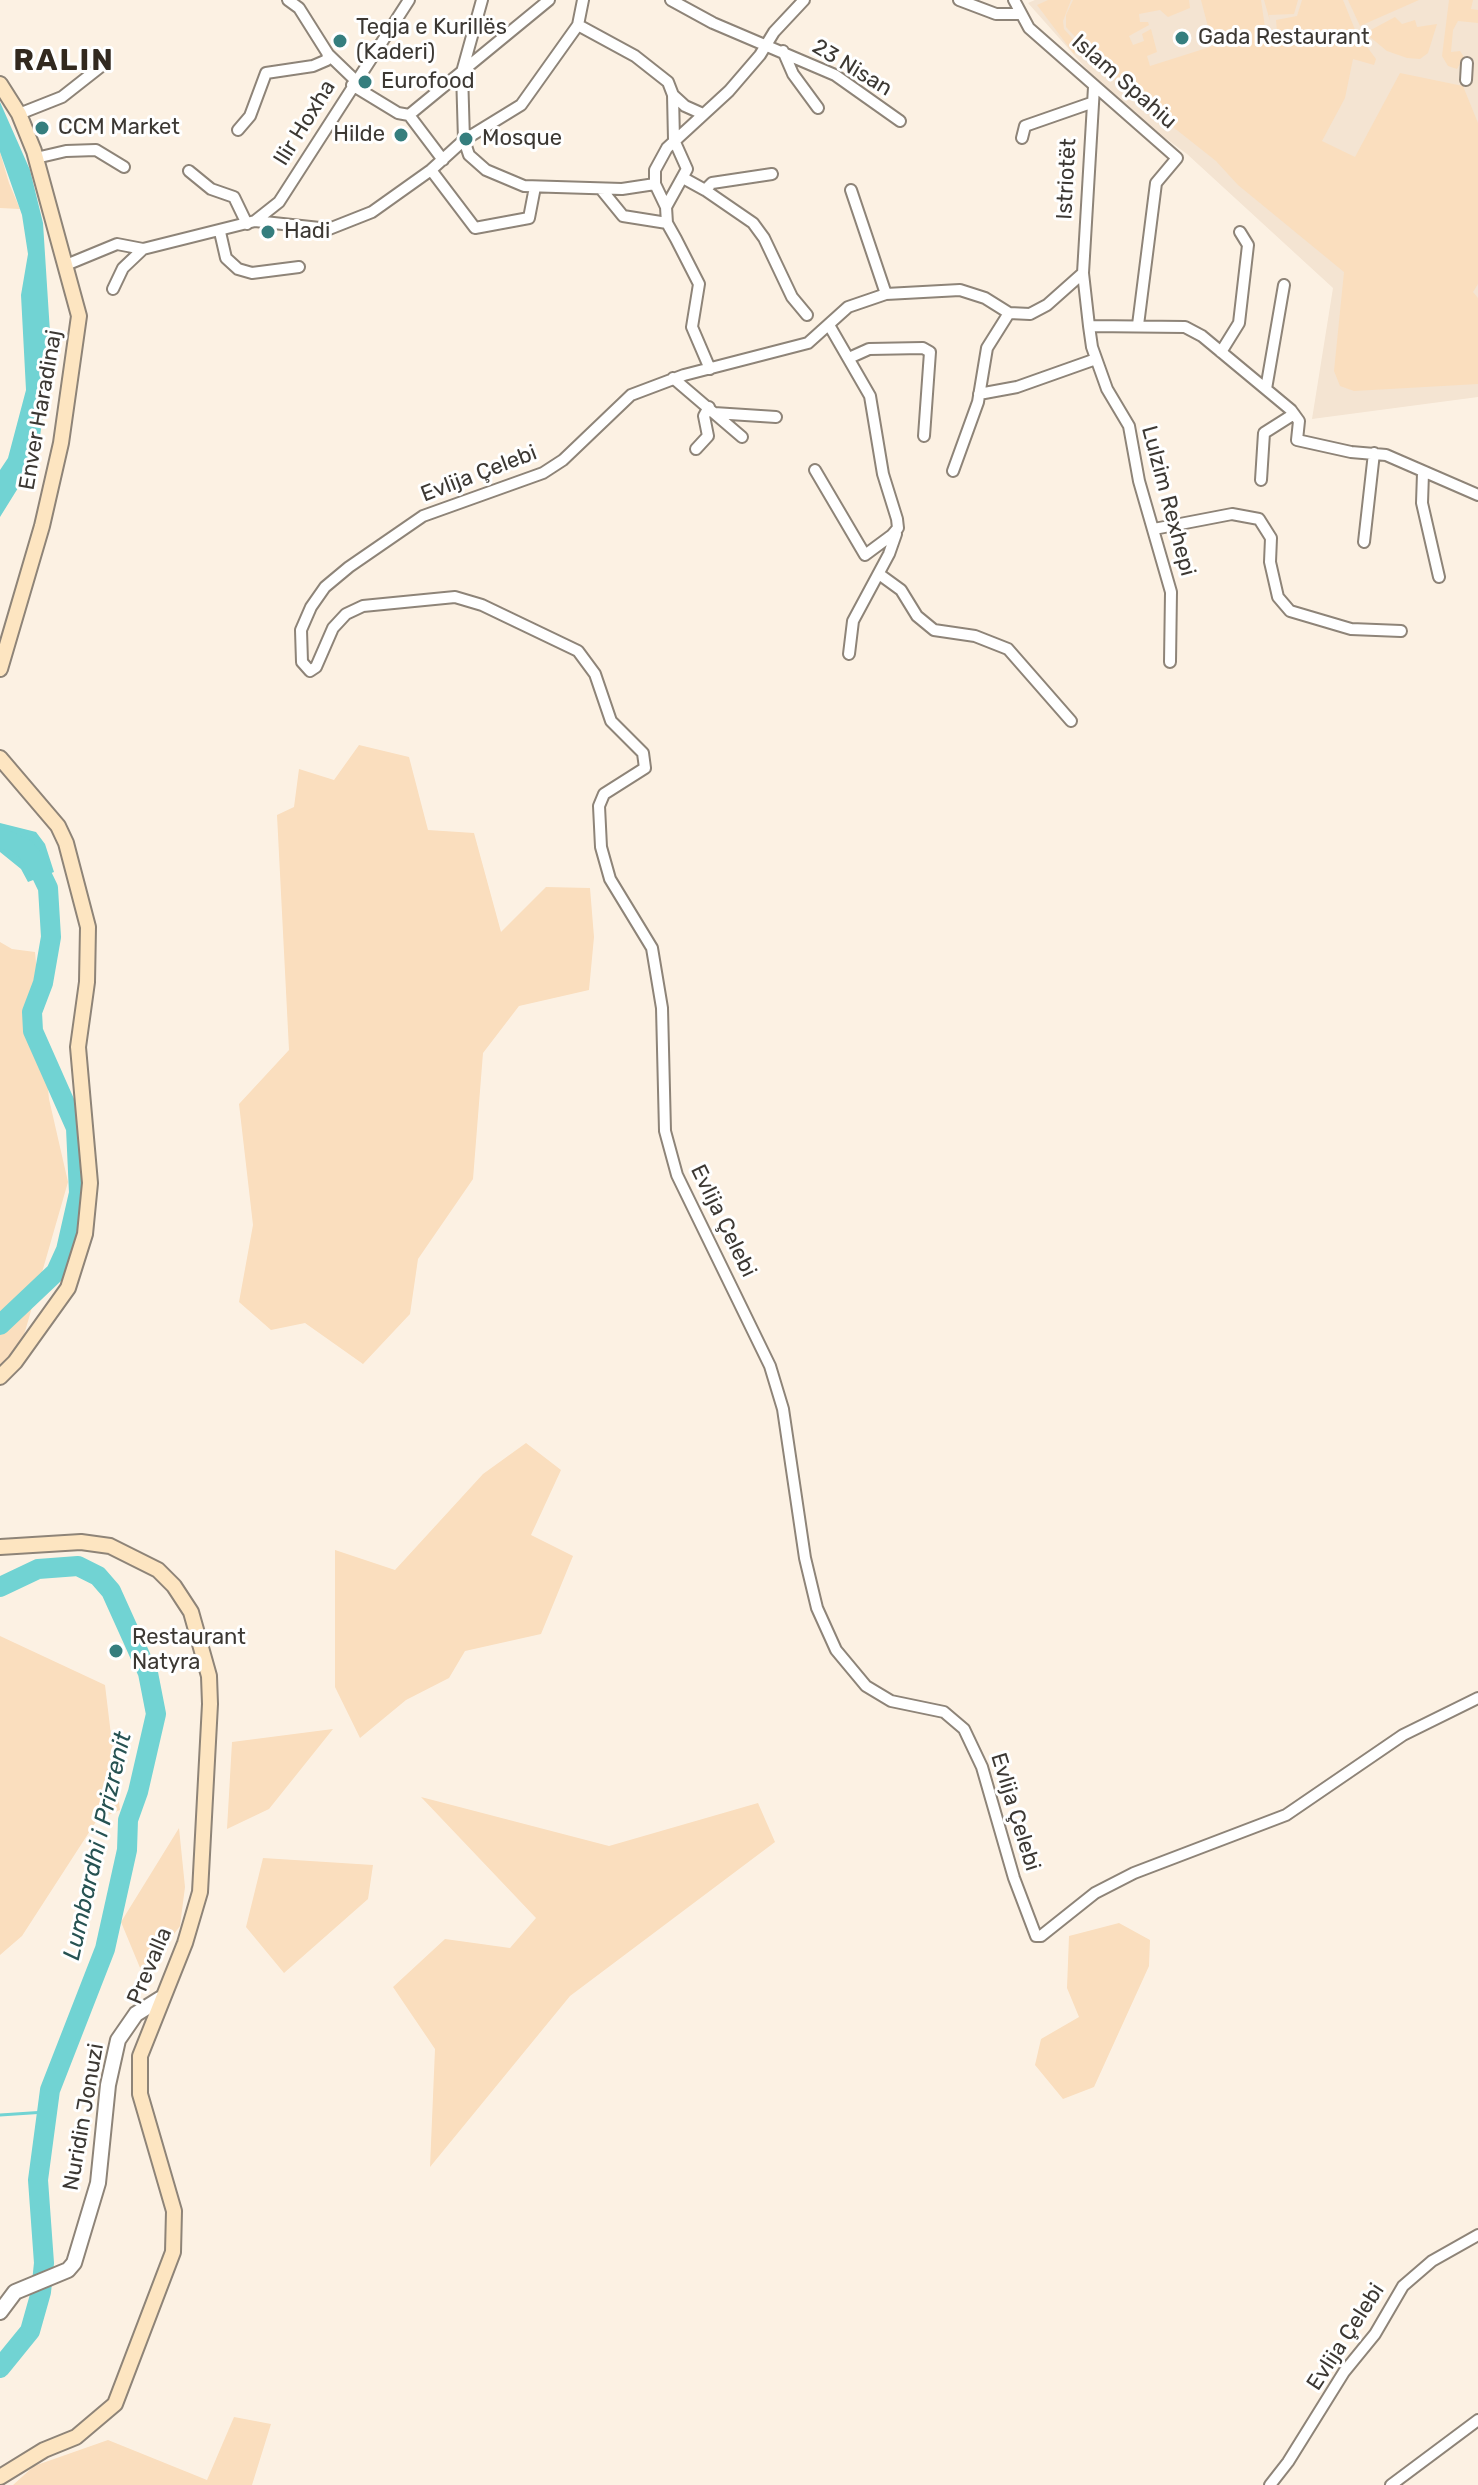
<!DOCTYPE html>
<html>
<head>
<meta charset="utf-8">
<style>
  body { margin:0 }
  canvas { display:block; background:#fcf1e3 }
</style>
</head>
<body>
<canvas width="1478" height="2485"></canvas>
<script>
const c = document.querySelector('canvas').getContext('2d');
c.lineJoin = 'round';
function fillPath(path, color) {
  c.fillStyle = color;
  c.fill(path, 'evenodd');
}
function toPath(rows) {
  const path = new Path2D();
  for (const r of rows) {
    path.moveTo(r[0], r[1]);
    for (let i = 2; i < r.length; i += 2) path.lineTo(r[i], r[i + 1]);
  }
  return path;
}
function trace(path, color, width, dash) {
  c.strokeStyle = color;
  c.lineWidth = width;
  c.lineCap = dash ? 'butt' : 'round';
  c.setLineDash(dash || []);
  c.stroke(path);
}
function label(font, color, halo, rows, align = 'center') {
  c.font = font + ' Rubik,sans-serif';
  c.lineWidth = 6;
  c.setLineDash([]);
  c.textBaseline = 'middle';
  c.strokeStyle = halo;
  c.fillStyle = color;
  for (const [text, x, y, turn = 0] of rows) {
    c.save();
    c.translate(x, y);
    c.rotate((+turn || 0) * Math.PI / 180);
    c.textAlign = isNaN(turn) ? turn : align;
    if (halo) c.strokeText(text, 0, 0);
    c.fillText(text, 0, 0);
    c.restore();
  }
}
const built = toPath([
  [1035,0,1478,0,1478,397,1312,419,1333,288,1187,154,1115,101,1028,3]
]);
const green = toPath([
  [1048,0,1071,0,1063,21,1064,29,1080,47,1074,54,1037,5],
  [1073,0,1189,0,1190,8,1168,17,1160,10,1139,14,1140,22,1148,22,1149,25,1129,36,1133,45,1144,41,1142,34,1151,29,1157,52,1147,56,1150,66,1213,46,1201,0,1261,0,1267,41,1272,44,1283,38,1282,31,1277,32,1276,20,1297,16,1302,0,1343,0,1356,32,1376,59,1374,65,1353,59,1345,98,1322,141,1355,157,1400,73,1463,86,1478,123,1478,284,1473,292,1478,298,1478,384,1354,391,1340,386,1334,371,1344,272,1238,185,1216,161,1120,85,1066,27,1066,15],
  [1264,0,1298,0,1294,14,1269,15,1270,21],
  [1348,0,1419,0,1360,26],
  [1449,0,1473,0,1471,9,1478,10,1478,23,1458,21,1453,30,1451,52,1460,51,1464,57,1457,69,1448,66,1442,56],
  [1395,17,1402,24,1415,20,1417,27,1437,24,1428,53,1420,59,1407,58,1387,51,1370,37,1367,32],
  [0,152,9,183,20,209,0,208],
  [359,745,409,757,428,830,474,833,501,932,546,887,590,888,594,937,589,990,519,1006,483,1053,473,1179,418,1259,410,1314,363,1364,305,1323,271,1330,239,1302,253,1225,239,1104,289,1050,277,815,294,807,299,769,334,780],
  [0,942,12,949,35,952,49,1099,68,1182,22,1342,0,1366],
  [526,1443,561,1470,531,1535,573,1556,541,1634,465,1651,449,1678,406,1700,360,1738,335,1687,335,1550,395,1570,483,1474],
  [0,1636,105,1685,120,1810,97,1820,22,1936,0,1955],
  [333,1729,269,1809,227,1829,232,1742],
  [421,1797,609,1846,758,1803,775,1842,570,1996,430,2167,435,2049,393,1987,445,1939,510,1948,536,1918],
  [179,1828,185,1887,180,1926,143,1975,121,1922],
  [263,1858,373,1865,368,1899,284,1973,246,1927],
  [1119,1923,1150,1940,1149,1966,1094,2087,1063,2099,1035,2065,1041,2039,1079,2017,1067,1988,1069,1936],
  [234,2417,271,2424,252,2485,13,2485,34,2466,108,2440,207,2480]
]);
const water = toPath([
  [0,102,30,170,43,223,51,348,40,437,23,480,0,517,0,470,8,458,26,390,21,295,28,254,22,215,0,152],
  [0,823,36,832,45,844,54,872,28,882,21,869,0,852]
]);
const stream = toPath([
  [0,2115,46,2112]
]);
const river = toPath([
  [0,837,25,849,35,861,48,888,51,937,43,983,32,1012,33,1031,76,1128,79,1193,66,1250,56,1272,0,1325],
  [0,1587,38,1569,78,1566,98,1576,111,1591,148,1673,156,1714,138,1792,128,1820,127,1850,105,1949,50,2090,38,2180,44,2263,41,2292,30,2331,0,2368]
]);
const minor = toPath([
  [288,0,299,8,328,54,355,80],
  [482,0,462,72,464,140,469,155,486,170,524,186,622,189,655,184],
  [671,0,713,23,835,75,900,121],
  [959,0,996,14,1020,14],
  [1014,0,1029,28,1177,158,1156,183,1138,325],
  [578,25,635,56,668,82,673,95,674,140,687,169,666,207],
  [783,51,793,74,818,108],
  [1466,80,1467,63],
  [352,85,398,113,409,115,443,160],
  [1094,87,1083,273,1089,326,1092,347,1107,389,1129,426,1139,481,1171,592,1170,662],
  [673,95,685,106,703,114],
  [19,114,62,97,104,64],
  [409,115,549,0],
  [238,130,250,116,266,73,313,66,327,60,328,54],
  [1022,138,1025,126,1091,103],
  [36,158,66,151,96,150,124,167],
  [431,170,475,228,529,218,535,187],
  [189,171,211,189,234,197,247,224],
  [685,179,705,190,712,183,772,174],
  [601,189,623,216,667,223,676,239,699,284,692,327,710,369],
  [705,190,753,223,764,238,792,297,807,315],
  [851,190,886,294],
  [255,221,279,202,409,0],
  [667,223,666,207,655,184,655,170,667,148,729,91,760,55,774,32,804,0],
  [220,232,226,258,238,269,252,273,299,267],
  [66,265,117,244,143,249,255,221,329,229,372,212,431,170,464,140,521,105,578,25,583,0],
  [1083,273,1047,305,1030,314,1009,313,985,298,960,290,886,294,848,307,808,343,684,375,631,395,563,460,543,473,423,516,349,567,325,587,311,607,301,630,302,662,310,671,316,667,333,628,346,614,363,606,455,597,482,605,578,651,595,674,611,721,643,753,645,768,604,794,599,806,601,847,610,879,652,948,662,1008,665,1131,677,1175,770,1366,783,1409,805,1558,817,1608,836,1650,866,1686,891,1701,944,1712,964,1729,982,1767,1014,1878,1036,1936,1041,1936,1095,1893,1134,1873,1286,1815,1403,1735,1478,1698],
  [113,289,123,268,143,249],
  [1089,326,1185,327,1202,336,1291,410,1299,421,1297,440,1351,452,1386,455,1478,495],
  [1221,352,1239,323,1248,245,1240,232],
  [849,358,869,349,923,348,930,352,924,436],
  [673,378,742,437],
  [1266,389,1284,285],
  [979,394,1017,387,1096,359],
  [714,413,776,417],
  [696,449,708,436,704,416,709,407],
  [815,470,865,555,892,535,898,528,897,519,883,474,870,396,829,325],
  [953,471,978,402,987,348,1009,313],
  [1423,473,1422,503,1439,577],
  [1261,480,1264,433,1294,414],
  [1154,529,1232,514,1259,519,1271,538,1270,562,1278,597,1290,611,1351,629,1401,631],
  [1364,542,1374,453],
  [879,574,901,590,917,616,934,630,975,636,1008,649,1071,721],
  [849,654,853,621,889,554,896,534],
  [1270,2485,1288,2462,1344,2372,1375,2334,1403,2286,1432,2261,1478,2235],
  [1391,2485,1478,2420]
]);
const tertiary = toPath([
  [0,2312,15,2292,68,2270,74,2263,98,2183,108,2085,118,2040,136,2014,160,1999]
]);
const secondary = toPath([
  [0,84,19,114,34,151,79,316,61,443,42,526,0,669],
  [0,758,58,826,66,843,88,927,87,982,78,1047,90,1183,85,1234,68,1288,15,1362,0,1377],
  [0,1547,81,1542,110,1546,158,1570,174,1586,191,1612,209,1676,210,1704,200,1892,185,1943,140,2056,140,2094,174,2211,173,2252,115,2404,76,2437,44,2450,0,2477]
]);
const markers = [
  [1182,38,8,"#357e7e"],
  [340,41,8,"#357e7e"],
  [365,82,8,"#357e7e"],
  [42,128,8,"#357e7e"],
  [401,135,8,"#357e7e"],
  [466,139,8,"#357e7e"],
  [268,232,8,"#357e7e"],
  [116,1651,8,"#357e7e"]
];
const poiNames = [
  ["Teqja e Kurillës",356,28],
  ["(Kaderi)",356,53],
  ["Gada Restaurant",1198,38],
  ["Eurofood",381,82],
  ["CCM Market",58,128],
  ["Hilde",385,135,"right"],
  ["Mosque",482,139],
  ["Hadi",284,232],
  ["Restaurant",132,1638],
  ["Natyra",132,1663]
];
const streetNames = [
  ["23 Nisan",852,68,31],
  ["Islam Spahiu",1124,82,41],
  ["Ilir Hoxha",305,123,-58],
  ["Istriotët",1067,179,-87],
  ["Enver Haradinaj",41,410,-80],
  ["Evlija Çelebi",479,474,-21],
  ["Lulzim Rexhepi",1168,501,75],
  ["Evlija Çelebi",723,1221,64],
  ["Evlija Çelebi",1015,1812,73],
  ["Prevalla",150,1966,-67],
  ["Nuridin Jonuzi",84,2117,-80],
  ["Evlija Çelebi",1346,2337,-57]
];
const waterNames = [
  ["Lumbardhi i Prizrenit",98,1846,-77]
];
const districtNames = [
  ["RALIN",64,61]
];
fillPath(built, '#f4e4d2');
fillPath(green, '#fadebe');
fillPath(water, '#71d3d3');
trace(stream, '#71d3d3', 3);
trace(river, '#71d3d3', 20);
trace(minor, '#8e8478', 14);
trace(tertiary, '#8e8478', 18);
trace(secondary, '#8e8478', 18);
trace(minor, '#fff', 10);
trace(tertiary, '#fff', 14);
trace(secondary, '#fde5c1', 14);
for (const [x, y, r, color] of markers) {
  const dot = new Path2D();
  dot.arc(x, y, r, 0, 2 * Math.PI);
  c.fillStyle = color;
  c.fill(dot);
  trace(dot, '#fff', 3);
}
label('22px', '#3c3833', '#fff', poiNames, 'left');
label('22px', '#3c3833', '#fff', streetNames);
label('italic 24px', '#265252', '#fff', waterNames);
c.letterSpacing = '2px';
label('bold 30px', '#32291f', '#fff', districtNames);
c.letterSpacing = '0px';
</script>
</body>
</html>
